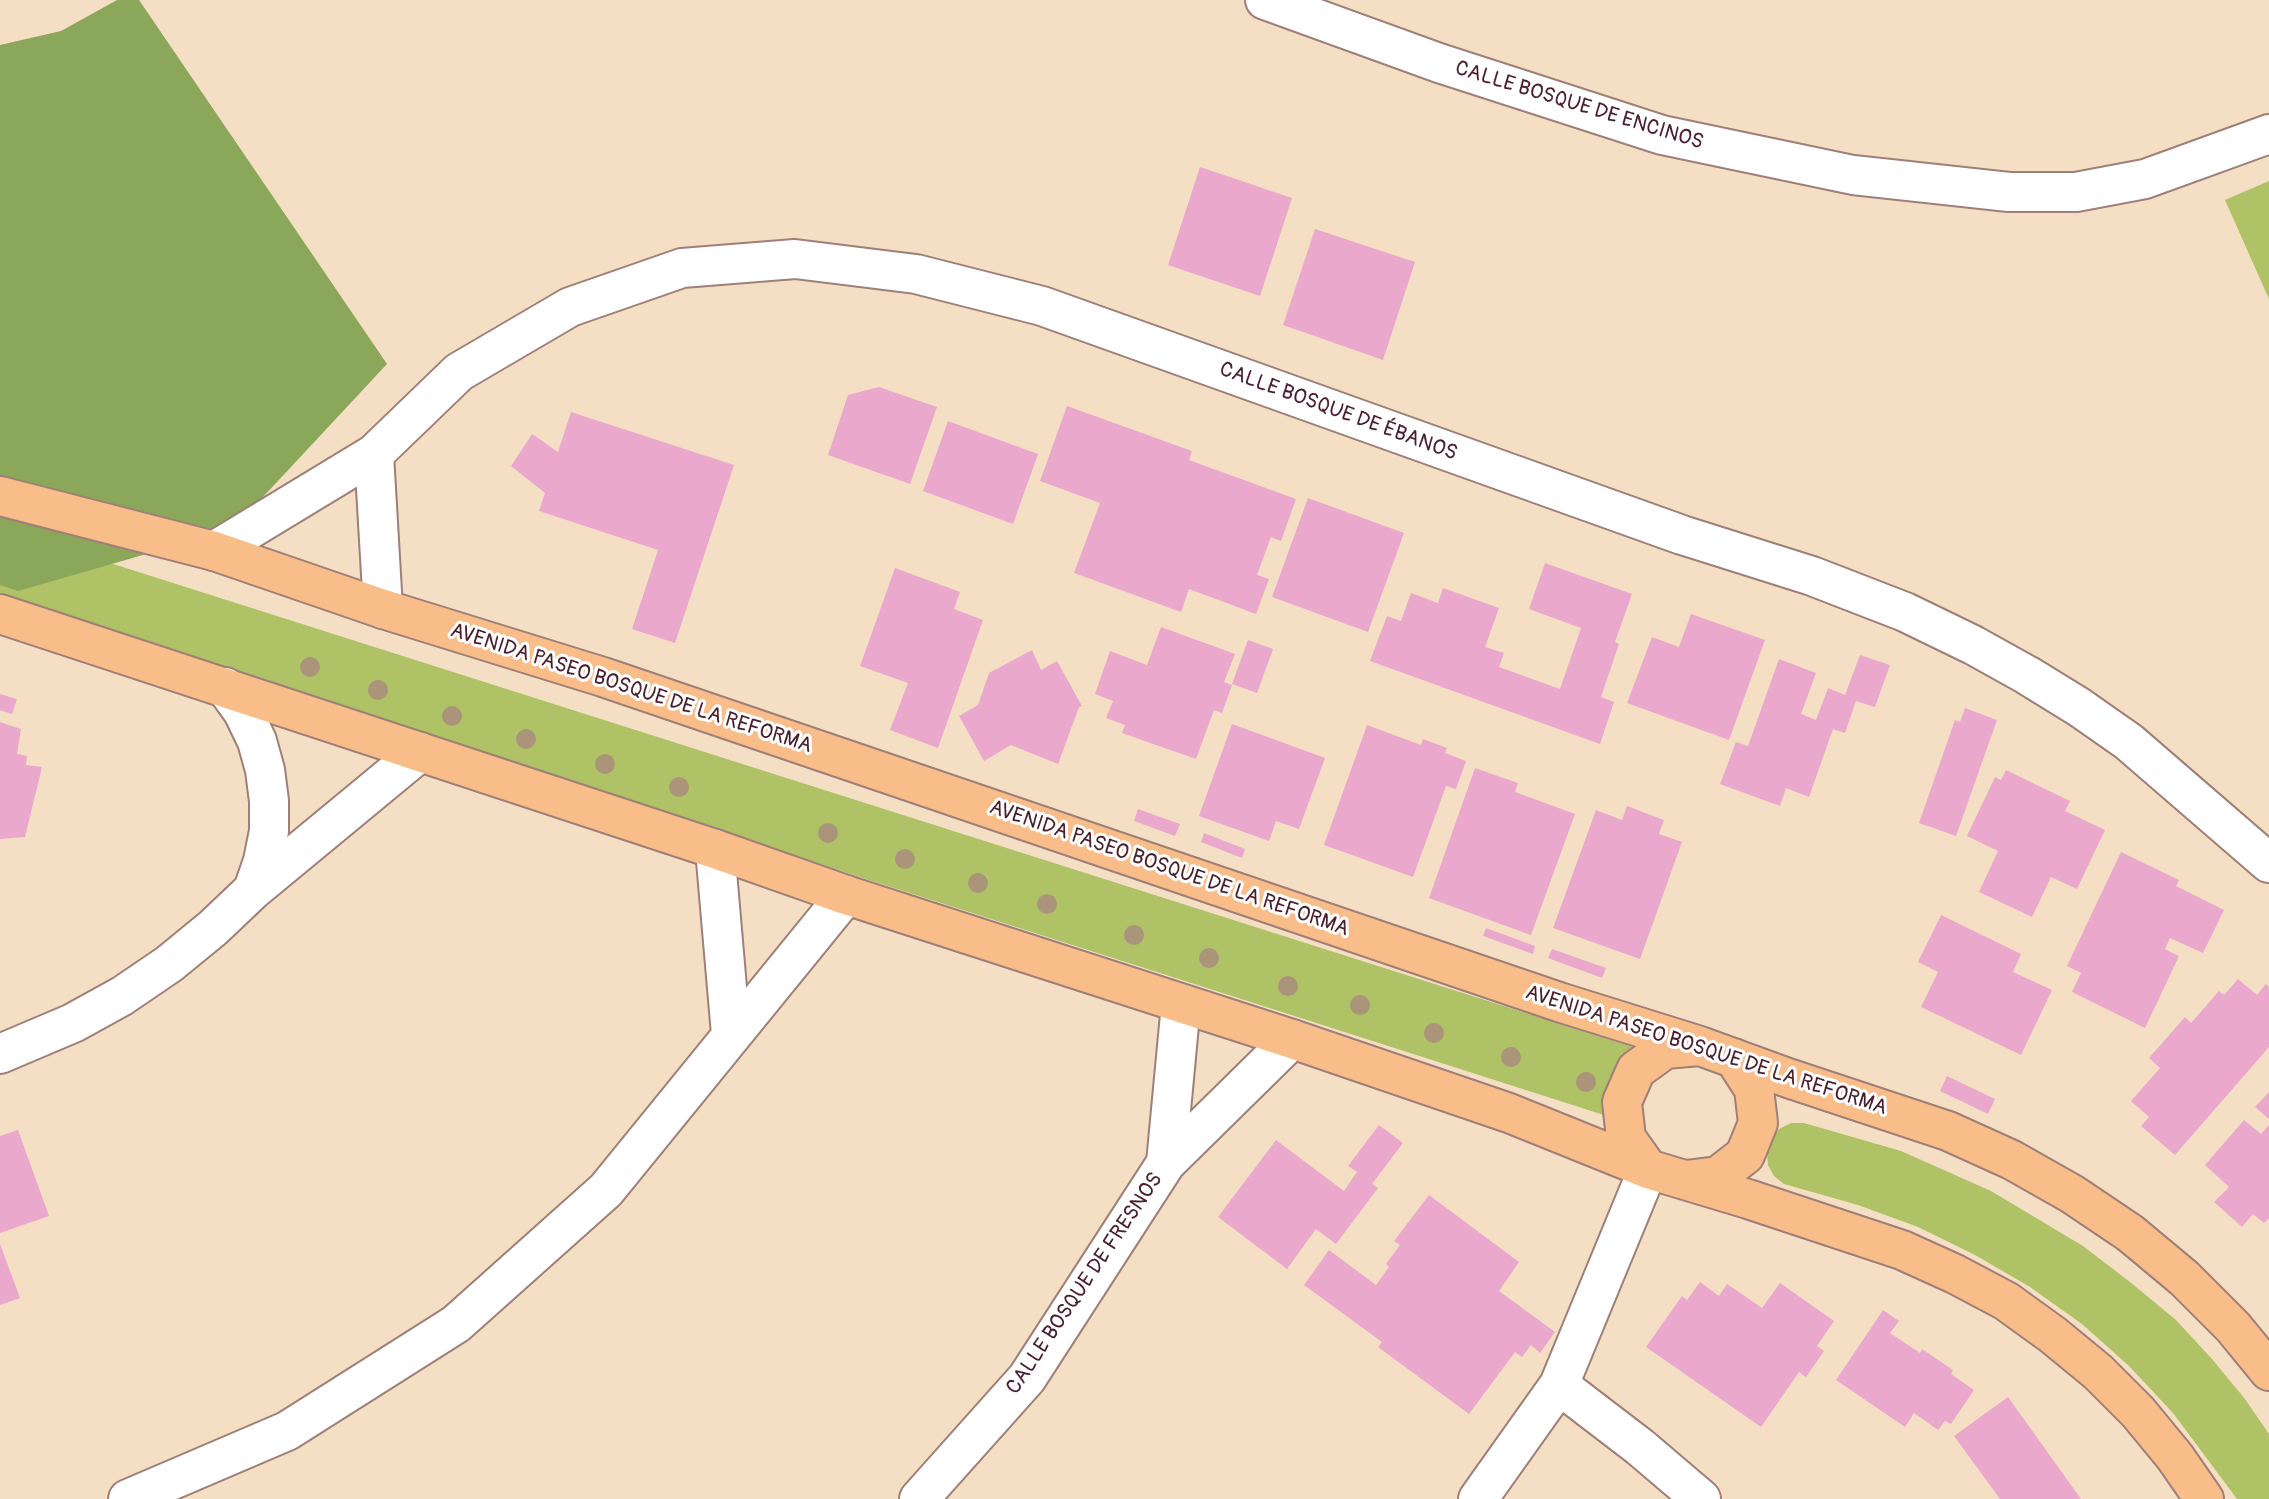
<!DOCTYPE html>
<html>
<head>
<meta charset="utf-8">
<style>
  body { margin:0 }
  canvas { display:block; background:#f4dfc4 }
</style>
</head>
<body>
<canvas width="2269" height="1499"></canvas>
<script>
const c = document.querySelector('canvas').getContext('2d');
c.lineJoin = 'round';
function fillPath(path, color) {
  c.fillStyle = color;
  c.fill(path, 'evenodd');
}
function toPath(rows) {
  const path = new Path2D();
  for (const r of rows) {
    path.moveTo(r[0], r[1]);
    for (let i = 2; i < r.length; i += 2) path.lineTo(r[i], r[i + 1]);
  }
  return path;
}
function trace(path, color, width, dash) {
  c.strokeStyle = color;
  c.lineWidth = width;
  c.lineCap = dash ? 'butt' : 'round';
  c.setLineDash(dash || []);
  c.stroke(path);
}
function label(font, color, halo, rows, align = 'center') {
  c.font = font + ' Pangolin,sans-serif';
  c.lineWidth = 6;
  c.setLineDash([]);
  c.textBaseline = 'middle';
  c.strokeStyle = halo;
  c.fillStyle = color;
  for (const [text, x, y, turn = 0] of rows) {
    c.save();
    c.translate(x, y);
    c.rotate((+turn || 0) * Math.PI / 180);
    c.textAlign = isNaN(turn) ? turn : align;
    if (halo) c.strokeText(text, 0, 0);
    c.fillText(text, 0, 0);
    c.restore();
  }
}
const green = toPath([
  [2269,181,2269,299,2225,200],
  [0,528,1636,1048,1607,1116,0,602],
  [1791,1123,1804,1123,1901,1151,1991,1191,2083,1246,2130,1282,2176,1320,2212,1359,2245,1399,2269,1434,2269,1499,2237,1499,2173,1413,2129,1366,2082,1324,2030,1287,1975,1255,1918,1227,1858,1205,1784,1184,1774,1176,1768,1165,1767,1153,1770,1140,1779,1129]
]);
const forest = toPath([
  [117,0,139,0,387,364,249,512,188,542,18,591,0,585,0,45,61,31]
]);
const building = toPath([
  [1200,167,1292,198,1260,296,1168,265],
  [1315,229,1415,262,1383,360,1283,325],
  [879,387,937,407,910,484,828,455,848,395],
  [1067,406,1192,451,1189,460,1296,499,1281,541,1271,537,1257,575,1269,579,1256,614,1189,589,1181,612,1074,573,1100,503,1040,481],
  [571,412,734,465,675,643,632,629,658,550,539,511,545,493,511,466,532,434,558,452],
  [948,421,1038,454,1013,524,923,491],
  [1308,498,1404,533,1368,632,1272,597],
  [1545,563,1632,594,1615,642,1619,644,1601,697,1614,702,1600,744,1370,661,1387,616,1401,621,1411,593,1438,603,1443,588,1499,608,1485,647,1504,653,1499,667,1560,689,1581,628,1529,609],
  [895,568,960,592,954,609,983,620,938,748,890,730,908,683,860,666],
  [1691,614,1765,640,1729,740,1627,703,1652,637,1679,647],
  [1161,627,1235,654,1224,682,1232,685,1222,713,1214,710,1196,759,1122,733,1125,725,1106,718,1113,701,1095,694,1110,651,1147,665],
  [1248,640,1273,649,1257,693,1232,684],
  [1032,650,1041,670,1057,661,1082,706,1079,707,1058,764,1011,745,984,761,959,716,978,705,989,673],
  [1860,655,1890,665,1875,707,1856,701,1845,733,1833,729,1809,797,1786,788,1780,806,1720,784,1736,742,1748,746,1779,659,1816,673,1801,714,1816,720,1828,688,1845,695],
  [0,694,17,699,12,714,0,710],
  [1965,708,1997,720,1956,836,1919,823,1955,720,1960,722],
  [0,722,21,729,17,754,27,756,26,765,42,767,25,837,0,839],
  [1232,724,1325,758,1299,829,1276,821,1269,841,1199,816],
  [1367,725,1421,745,1423,739,1447,748,1445,753,1466,761,1456,789,1446,786,1413,877,1324,845],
  [1475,768,1518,783,1515,792,1575,814,1531,935,1429,898],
  [2006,770,2070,801,2065,811,2105,830,2077,889,2051,877,2032,917,1979,892,1998,851,1967,836,1995,777,2001,780],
  [1627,806,1664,820,1659,834,1682,842,1640,959,1553,928,1596,810,1622,820],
  [1138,809,1180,824,1175,836,1134,821],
  [1204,833,1245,849,1242,858,1201,842],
  [2121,852,2179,880,2176,886,2224,910,2203,953,2170,938,2165,949,2179,956,2145,1028,2072,992,2081,973,2067,966],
  [1941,915,2021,954,2013,972,2052,990,2021,1055,1921,1007,1938,972,1918,962],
  [1486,928,1535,946,1533,954,1483,936],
  [1552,949,1606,968,1602,978,1548,958],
  [2238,979,2257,995,2266,984,2269,987,2269,1047,2175,1155,2141,1126,2149,1117,2131,1101,2160,1068,2149,1058,2185,1017,2191,1023,2219,991,2224,995],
  [1947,1076,1995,1099,1988,1114,1940,1091],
  [2269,1092,2269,1119,2255,1107],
  [2244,1120,2261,1134,2269,1125,2269,1218,2264,1223,2253,1214,2242,1227,2214,1202,2229,1187,2205,1165],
  [1379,1125,1403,1143,1372,1184,1378,1188,1336,1244,1316,1229,1287,1269,1218,1217,1276,1140,1344,1191,1357,1172,1348,1166],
  [18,1130,49,1216,0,1233,0,1136],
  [1429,1195,1519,1262,1499,1291,1555,1332,1540,1353,1531,1345,1522,1357,1515,1352,1469,1414,1378,1347,1382,1342,1304,1285,1329,1250,1376,1285,1389,1267,1386,1264,1400,1245,1394,1241],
  [0,1244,20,1298,0,1305],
  [1700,1282,1719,1296,1727,1284,1762,1308,1780,1283,1834,1321,1817,1346,1824,1351,1806,1377,1799,1372,1761,1427,1646,1347,1682,1296,1687,1300],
  [1883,1310,1899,1321,1890,1333,1920,1353,1922,1349,1953,1370,1951,1374,1974,1390,1951,1424,1945,1421,1938,1430,1914,1413,1905,1427,1836,1380],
  [2008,1397,2081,1499,2000,1499,1954,1436]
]);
const minor = toPath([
  [1265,0,1439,63,1662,135,1853,175,2009,192,2076,192,2145,179,2269,134],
  [374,454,383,609],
  [214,551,374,454,459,372,570,307,682,268,795,259,916,274,1042,306,1682,535,1812,576,1905,612,1973,645,2027,675,2079,707,2129,742,2269,863],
  [225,687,243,712,257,741,265,770,269,801,269,831,263,861,253,890],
  [715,849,731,1034],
  [0,1054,73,1023,122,996,169,964,213,928,253,890,420,752],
  [1166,1163,1181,1004],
  [1559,1385,1640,1447,1701,1499],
  [128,1499,287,1431,456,1324,606,1190,846,895],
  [919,1499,1027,1378,1166,1163,1292,1039],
  [1478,1499,1559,1385,1648,1169]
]);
const major = toPath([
  [0,496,214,551,383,609,603,677,1559,1002,1700,1046,1788,1078,1948,1131,2012,1160,2072,1194,2130,1233,2184,1278,2233,1327,2269,1371],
  [0,614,715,849,846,895,1292,1039,1509,1113,1648,1169,1748,1199,1902,1250,1955,1274,2006,1301,2053,1335,2098,1372,2138,1412,2175,1457,2204,1499],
  [1648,1169,1626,1138,1622,1102,1636,1070,1665,1049,1700,1046],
  [1686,1180,1718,1176,1745,1155,1758,1123,1754,1089,1734,1058]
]);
const trees = [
  [310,667],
  [378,690],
  [452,716],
  [526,739],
  [605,764],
  [679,787],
  [828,833],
  [905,859],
  [978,883],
  [1047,904],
  [1134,935],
  [1209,958],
  [1288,986],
  [1360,1005],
  [1434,1033],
  [1511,1057],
  [1586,1082]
];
const streetNames = [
  ["CALLE BOSQUE DE ENCINOS",1579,106,17],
  ["CALLE BOSQUE DE ÉBANOS",1338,412,20],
  ["AVENIDA PASEO BOSQUE DE LA REFORMA",631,689,18],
  ["AVENIDA PASEO BOSQUE DE LA REFORMA",1169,869,19],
  ["AVENIDA PASEO BOSQUE DE LA REFORMA",1706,1051,18],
  ["CALLE BOSQUE DE FRESNOS",1085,1284,-56]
];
fillPath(green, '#afc265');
fillPath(forest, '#8ba85a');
fillPath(building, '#eaa8cd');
trace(minor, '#9f7f78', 42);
trace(major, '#9f7f78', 42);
trace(minor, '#fff', 38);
trace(major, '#f9bd89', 38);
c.fillStyle = '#aa957b';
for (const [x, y] of trees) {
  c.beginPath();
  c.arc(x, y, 10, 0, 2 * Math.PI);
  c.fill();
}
label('21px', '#4a1f2b', '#fff', streetNames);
</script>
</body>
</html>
